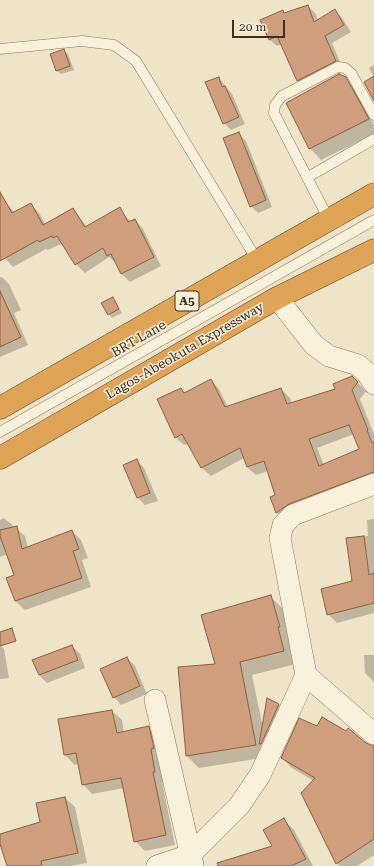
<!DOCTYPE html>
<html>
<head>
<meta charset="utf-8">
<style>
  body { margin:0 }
  #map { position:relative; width:374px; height:866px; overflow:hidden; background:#f0e4c8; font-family:"Roboto Serif",serif }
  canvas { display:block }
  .scale { position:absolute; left:232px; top:20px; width:53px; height:18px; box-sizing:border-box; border:2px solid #3d2e20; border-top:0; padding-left:5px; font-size:12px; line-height:14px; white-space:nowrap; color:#3d2e20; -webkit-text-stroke:3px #f7eed8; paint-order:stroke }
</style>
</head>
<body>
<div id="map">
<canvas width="374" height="866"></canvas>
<div class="scale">20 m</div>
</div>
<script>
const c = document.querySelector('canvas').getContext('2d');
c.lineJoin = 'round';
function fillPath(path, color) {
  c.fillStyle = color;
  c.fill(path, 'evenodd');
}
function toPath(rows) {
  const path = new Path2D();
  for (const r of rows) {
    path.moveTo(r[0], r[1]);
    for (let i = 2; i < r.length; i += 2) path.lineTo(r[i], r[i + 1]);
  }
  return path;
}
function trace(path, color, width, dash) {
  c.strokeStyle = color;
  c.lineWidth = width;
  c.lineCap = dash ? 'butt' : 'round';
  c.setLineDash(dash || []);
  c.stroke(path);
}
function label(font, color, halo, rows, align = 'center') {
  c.font = font + ' "Roboto Serif",serif';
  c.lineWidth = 3;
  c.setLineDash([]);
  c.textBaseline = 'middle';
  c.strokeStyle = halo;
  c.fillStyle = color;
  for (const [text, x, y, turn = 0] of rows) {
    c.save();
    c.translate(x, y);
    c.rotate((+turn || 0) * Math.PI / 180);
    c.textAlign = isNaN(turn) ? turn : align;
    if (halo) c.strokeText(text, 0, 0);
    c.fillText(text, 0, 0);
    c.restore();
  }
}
const shadow = toPath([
  [308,6,316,14,318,21,335,10,342,18,351,32,332,43,343,69,306,88,298,80,282,44,277,46,269,39,283,11,285,14],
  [64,50,68,54,74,70,61,74,57,71,51,54],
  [374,65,374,77,369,68],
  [339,75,357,90,374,125,374,134,321,160,310,148],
  [219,78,232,94,245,124,231,130,224,123],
  [239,134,246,141,272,207,258,213,251,206],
  [3,199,15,213,31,204,39,213,46,225,73,209,87,227,120,209,131,222,135,220,143,229,161,266,130,282,122,274,117,264,109,257,85,273,76,264,64,245,62,246,61,244,48,250,46,249,13,267,5,258,0,250,0,200],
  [0,277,2,277,9,284,21,310,14,313,28,345,0,357],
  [113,298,122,313,112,318,109,314],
  [352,377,366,391,360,399,374,434,374,483,285,521,277,513,271,497,276,496,268,471,256,475,247,467,244,458,211,476,202,468,189,443,184,445,175,437,181,389,185,393,211,380,219,389,228,407,281,389,290,398,292,404,336,389],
  [354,434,360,449,324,465,317,448],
  [137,460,144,468,158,501,145,505,138,498],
  [4,518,25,536,28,548,72,531,81,540,88,558,82,560,91,587,25,610,15,601,15,576,8,554,0,557,0,520],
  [374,519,374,613,337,623,328,614,353,582,347,539,368,536,367,520],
  [270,596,283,609,296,664,252,675,263,728,268,700,279,705,287,713,268,757,199,768,187,756,216,665],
  [0,645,4,649,9,678,0,679],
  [72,646,80,654,85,668,47,683,39,675,34,660],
  [364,655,374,655,374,682,365,673],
  [127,658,135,666,147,694,121,705,114,697],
  [112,711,122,720,124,733,148,728,158,737,164,781,162,782,175,845,145,851,135,841,124,788,92,794,83,784,79,764,75,765,65,755],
  [374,749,374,855,357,866,340,866,337,863,314,781,292,768,282,758],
  [65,798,75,807,87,863,70,866,8,866,0,841,0,835,41,823],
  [284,820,294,830,313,866,226,866,273,846]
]);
const building = toPath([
  [308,5,314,22,335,9,344,25,325,36,336,61,297,81,277,36,269,40,260,20,283,10,284,13,308,5],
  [64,49,70,66,56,71,50,54,64,49],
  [339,74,346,77,369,119,309,149,286,103,339,74],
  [374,76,374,101,364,82,374,76],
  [219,77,222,87,225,86,239,117,223,124,205,82,219,77],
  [239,132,266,200,250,207,223,138,239,132],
  [0,192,12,213,31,203,43,225,73,208,85,227,120,207,128,222,135,219,154,257,121,274,111,254,107,256,103,248,75,265,57,236,53,238,52,236,39,242,38,240,0,261,0,192],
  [0,291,21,337,0,347,0,291],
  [113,297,119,309,108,315,101,303,113,297],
  [352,376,358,382,352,390,368,430,367,430,372,443,374,442,374,472,289,504,276,513,270,497,275,495,264,461,247,467,240,448,201,468,182,434,175,438,157,399,181,388,184,393,211,379,225,407,281,388,287,404,335,389,333,384,352,376],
  [349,425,359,449,319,466,309,439,349,425],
  [137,459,150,493,137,498,123,465,137,459],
  [17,526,22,549,72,530,79,549,73,551,82,578,15,601,6,578,14,575,0,536,0,530,17,526],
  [364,536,369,575,374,573,374,603,327,615,321,589,352,581,346,538,364,536],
  [271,595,280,627,278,627,284,651,240,662,256,745,186,756,178,667,215,664,201,615,271,595],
  [12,628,16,641,0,646,0,632,12,628],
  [72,645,78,660,39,675,32,660,72,645],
  [127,657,140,686,113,698,100,669,127,657],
  [267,698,279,704,261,744,259,744,267,698],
  [112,710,117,733,149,726,154,748,151,749,155,772,153,772,166,835,134,842,121,778,82,785,76,753,64,755,58,719,112,710],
  [322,717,346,731,348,728,366,743,374,746,374,839,336,864,301,793,315,778,281,758,299,718,317,726,322,717],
  [65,797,78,853,41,861,42,866,7,866,0,844,0,834,40,822,36,803,65,797],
  [284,818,306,859,291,866,218,866,217,863,272,846,263,830,284,818]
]);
const lane = toPath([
  [0,49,82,41,114,45,136,61,257,260],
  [308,177,374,139],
  [329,220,274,113,275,105,282,96,338,67,345,68,351,73,374,115],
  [0,432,374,220]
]);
const street = toPath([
  [277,298,314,345,329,356,358,365,366,372,374,384],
  [306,675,374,734],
  [155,700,193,865],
  [157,866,190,855,239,806,260,775,306,675,280,538,283,525,293,515,374,484]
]);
const highway = toPath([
  [0,408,374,194],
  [0,458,277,298,374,250]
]);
const shields = [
  [187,301,24]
];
const shieldNames = [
  ["A5",187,301]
];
const streetNames = [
  ["BRT Lane",139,339,-30],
  ["Lagos-Abeokuta Expressway",185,351,-30]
];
fillPath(shadow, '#0003');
fillPath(building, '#cf9f7d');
trace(building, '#8d5f41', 1);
trace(lane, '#8d765c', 11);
trace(street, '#8d765c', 22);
trace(highway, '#5b4430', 23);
trace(lane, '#faf1dc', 10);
trace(street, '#faf1dc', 21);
trace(highway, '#e0a458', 22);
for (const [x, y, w] of shields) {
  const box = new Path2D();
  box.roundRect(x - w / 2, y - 10, w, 20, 3);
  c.fillStyle = '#f7eed8';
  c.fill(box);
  trace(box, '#3d2e20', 1);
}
label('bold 12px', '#3d2e20', null, shieldNames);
label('13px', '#3d2e20', '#f7eed8', streetNames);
</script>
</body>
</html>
